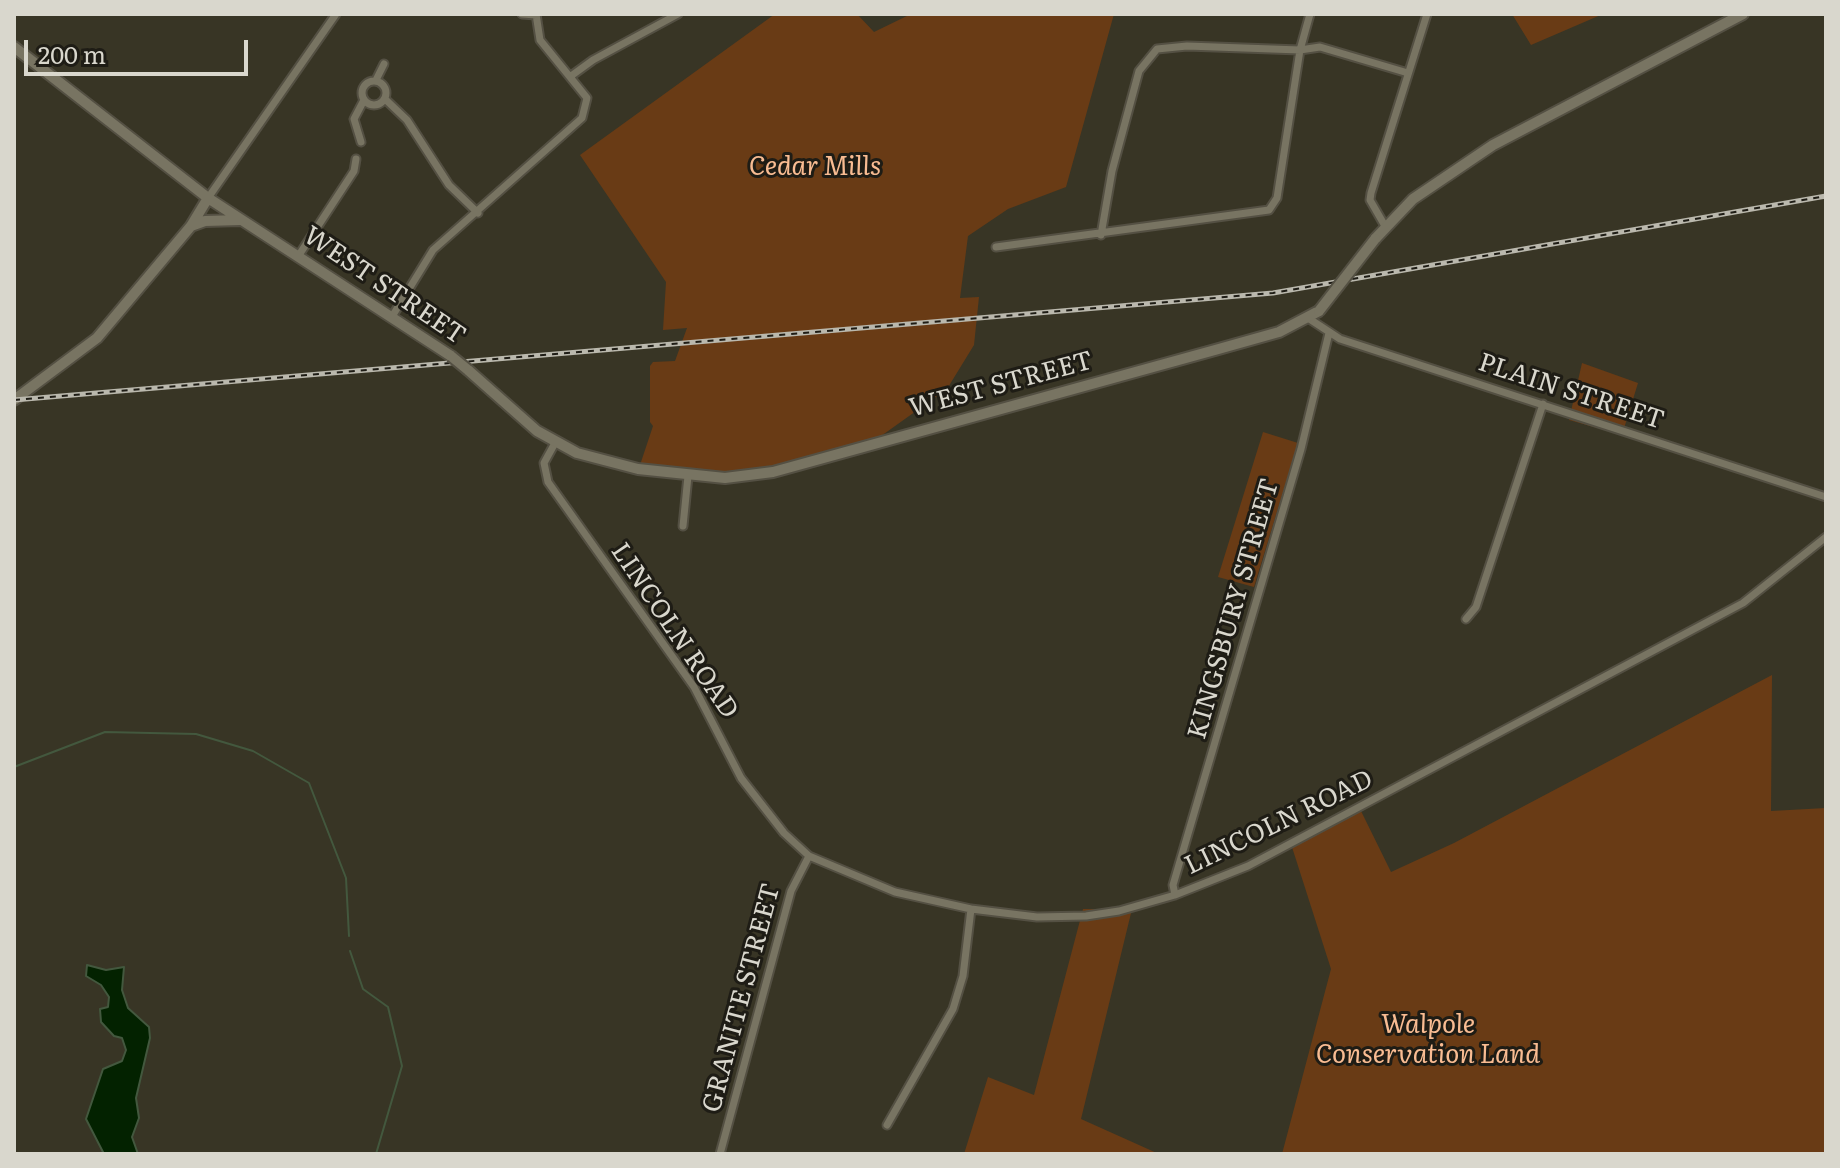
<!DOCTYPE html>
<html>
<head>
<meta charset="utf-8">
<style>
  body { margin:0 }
  #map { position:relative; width:1840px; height:1168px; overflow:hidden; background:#383525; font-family:Literata,serif }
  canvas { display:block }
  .frame { position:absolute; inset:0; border:16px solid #d9d7cd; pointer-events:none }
  .scale { position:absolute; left:24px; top:40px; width:224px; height:36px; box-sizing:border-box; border:4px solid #d9d7cd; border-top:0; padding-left:10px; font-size:24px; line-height:28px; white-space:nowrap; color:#d9d7cd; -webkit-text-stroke:6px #1e1c15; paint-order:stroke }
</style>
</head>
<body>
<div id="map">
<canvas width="1840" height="1168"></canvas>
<div class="frame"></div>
<div class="scale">200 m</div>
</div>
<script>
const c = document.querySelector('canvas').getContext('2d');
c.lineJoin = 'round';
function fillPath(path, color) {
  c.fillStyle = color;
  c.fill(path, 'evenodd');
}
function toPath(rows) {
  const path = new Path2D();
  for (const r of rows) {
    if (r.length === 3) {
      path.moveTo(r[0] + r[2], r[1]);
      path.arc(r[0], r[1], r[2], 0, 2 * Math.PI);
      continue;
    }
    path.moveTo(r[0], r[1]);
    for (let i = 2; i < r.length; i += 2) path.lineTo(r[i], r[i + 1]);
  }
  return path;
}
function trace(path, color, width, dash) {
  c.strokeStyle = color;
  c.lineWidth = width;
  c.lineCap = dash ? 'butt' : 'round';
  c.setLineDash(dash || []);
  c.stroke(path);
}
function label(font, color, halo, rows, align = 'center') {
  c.font = font + ' Literata,serif';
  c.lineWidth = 6;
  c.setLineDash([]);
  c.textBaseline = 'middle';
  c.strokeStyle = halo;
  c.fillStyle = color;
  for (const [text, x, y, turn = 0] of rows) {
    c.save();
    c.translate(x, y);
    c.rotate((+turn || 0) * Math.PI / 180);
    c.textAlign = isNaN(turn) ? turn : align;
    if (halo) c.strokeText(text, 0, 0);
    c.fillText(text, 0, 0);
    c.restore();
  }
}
const green = toPath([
  [775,14,857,14,874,32,911,14,1114,14,1066,187,1008,209,968,236,960,298,979,297,974,345,947,389,860,451,770,474,720,473,640,465,653,426,650,422,650,366,653,362,675,361,687,328,663,330,666,282,580,155],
  [1512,14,1603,14,1531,45],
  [1582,363,1638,383,1622,435,1569,420],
  [1263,432,1298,443,1254,587,1218,577],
  [1772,675,1771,811,1826,808,1826,1154,1282,1154,1331,969,1291,844,1361,811,1391,872,1454,843],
  [1083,909,1132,909,1081,1119,1159,1154,964,1154,988,1077,1034,1095]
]);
const water = toPath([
  [87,965,106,970,124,967,122,990,128,1008,149,1027,150,1038,136,1098,139,1118,132,1137,138,1154,104,1154,86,1119,103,1069,122,1061,126,1050,122,1038,114,1036,101,1022,100,1009,108,1007,109,997,101,985,86,976,87,965]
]);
const stream = toPath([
  [14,258,14,283],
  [14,767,105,732,196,734,253,751,309,783,346,878,349,936],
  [350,951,363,989,388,1007,402,1066,376,1154]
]);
const street = toPath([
  [522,14,536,15],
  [571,76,593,60,678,14],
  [376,80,384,64],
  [374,93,12],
  [385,99,407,120,449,185,478,213],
  [361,142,354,119,364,100],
  [208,198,336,14],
  [1385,226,1370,200,1371,193,1427,14],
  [1101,235,1112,171,1139,71,1157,49,1187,46,1300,50,1320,47,1408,73],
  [996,247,1269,210,1277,198,1300,50,1310,14],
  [299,255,354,171,356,159],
  [393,315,433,250,582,118,587,98,540,40,536,14],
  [1308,318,1340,339,1826,497],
  [555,443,544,463,548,482,694,687,741,778,784,833,809,856,895,892,971,909,1037,917,1086,916,1119,911,1175,895,1248,866,1743,603,1826,537],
  [683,526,688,476],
  [1466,619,1476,607,1543,404],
  [1175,895,1173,885,1301,449,1329,333],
  [887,1125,953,1009,963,976,971,909],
  [720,1154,791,891,809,856]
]);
const secondary = toPath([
  [14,47,208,198,451,356],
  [191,226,205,221,240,220],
  [1375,239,1413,199,1493,145,1743,14],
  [468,370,537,431,577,453,638,469,725,478,773,472,1215,350,1279,332,1319,311],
  [14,400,97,338,191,226,208,198]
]);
const rail = toPath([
  [14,400,1273,293,1826,196]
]);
const secondaryBridge = toPath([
  [1319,311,1375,239],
  [451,356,468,370]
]);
const parkNames = [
  ["Cedar Mills",815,167],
  ["Walpole",1428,1025],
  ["Conservation Land",1428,1055]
];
const streetNames = [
  ["WEST STREET",384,286,34],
  ["WEST STREET",1001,385,-15],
  ["PLAIN STREET",1571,392,18],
  ["KINGSBURY STREET",1234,609,-74],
  ["LINCOLN ROAD",674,631,56],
  ["LINCOLN ROAD",1279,823,-26],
  ["GRANITE STREET",742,998,-75]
];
fillPath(green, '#693b15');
fillPath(water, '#032200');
trace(water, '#43583e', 2);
trace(stream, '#43583e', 2);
trace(street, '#545043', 11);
trace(secondary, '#545043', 14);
trace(street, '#787462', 7);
trace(secondary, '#787462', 10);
trace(rail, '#bab8ad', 5);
trace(rail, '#1e1c15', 2, [6]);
trace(secondaryBridge, '#545043', 14, []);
trace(secondaryBridge, '#787462', 10);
label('italic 26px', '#f9bc92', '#1e1c15', parkNames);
label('26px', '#d9d7cd', '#1e1c15', streetNames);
</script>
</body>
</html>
